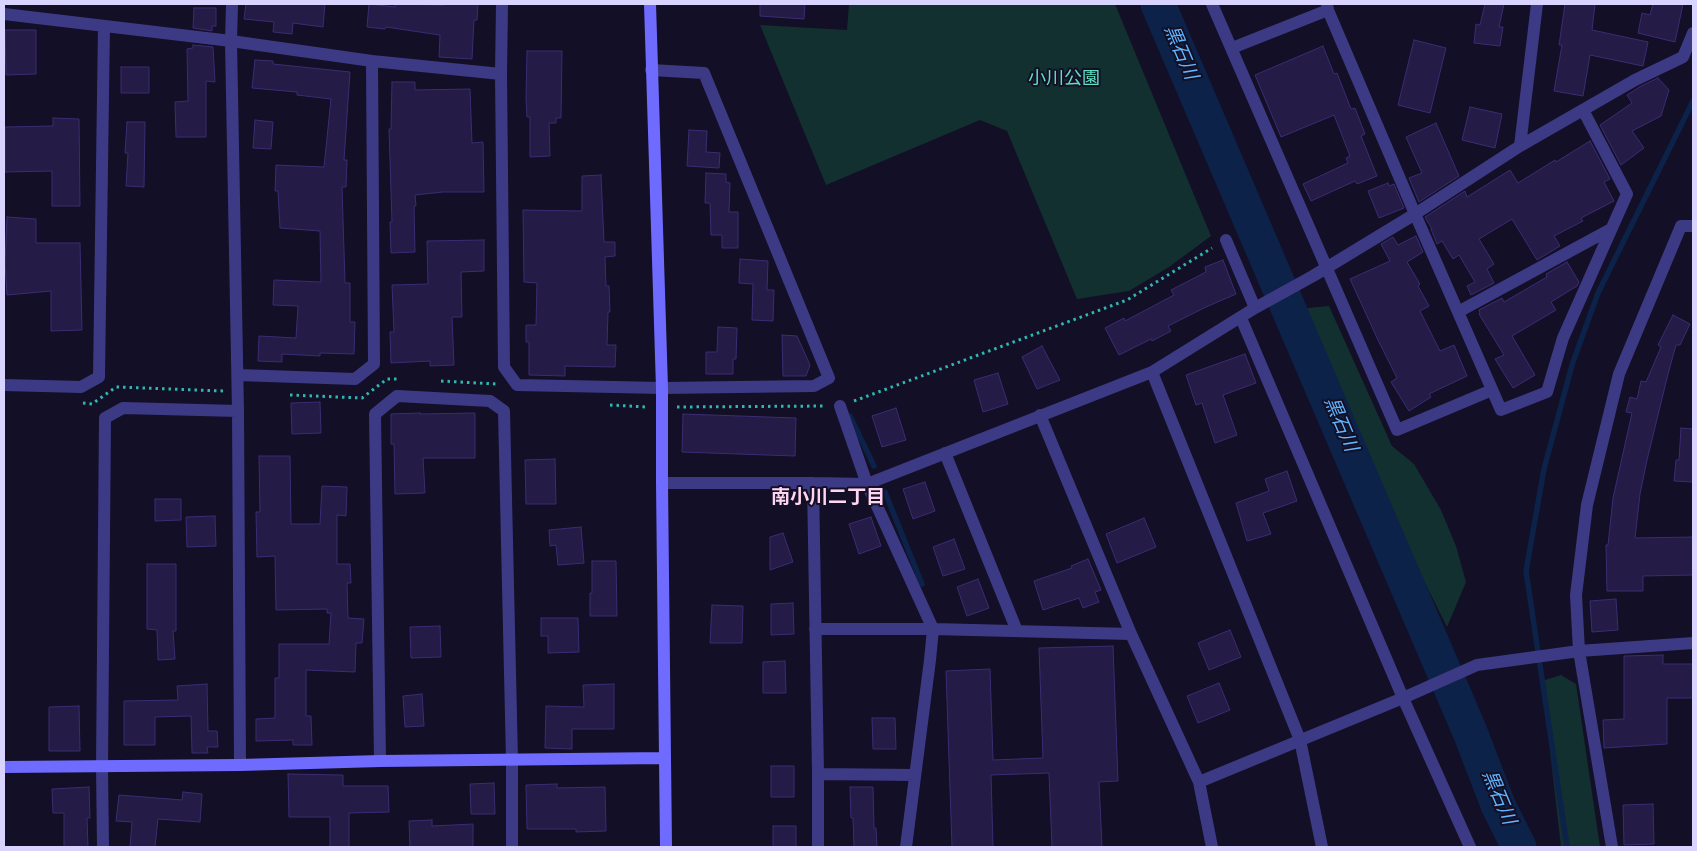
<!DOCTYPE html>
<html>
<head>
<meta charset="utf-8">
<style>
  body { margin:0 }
  #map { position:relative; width:1697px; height:851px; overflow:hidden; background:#130f26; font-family:Overpass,sans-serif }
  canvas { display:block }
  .frame { position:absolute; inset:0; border:5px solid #d9d4ff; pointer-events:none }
</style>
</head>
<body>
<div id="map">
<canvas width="1697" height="851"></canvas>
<div class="frame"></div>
</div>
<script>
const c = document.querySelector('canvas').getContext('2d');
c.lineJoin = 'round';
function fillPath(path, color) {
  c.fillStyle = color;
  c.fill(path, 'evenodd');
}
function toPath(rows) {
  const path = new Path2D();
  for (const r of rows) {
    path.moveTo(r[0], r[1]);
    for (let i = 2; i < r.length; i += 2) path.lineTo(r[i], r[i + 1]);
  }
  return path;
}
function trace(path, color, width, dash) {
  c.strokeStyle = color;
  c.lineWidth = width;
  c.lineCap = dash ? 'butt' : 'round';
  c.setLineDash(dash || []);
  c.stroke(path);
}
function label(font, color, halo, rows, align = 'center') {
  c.font = font + ' Overpass,"Noto Sans JP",sans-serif';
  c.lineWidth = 4;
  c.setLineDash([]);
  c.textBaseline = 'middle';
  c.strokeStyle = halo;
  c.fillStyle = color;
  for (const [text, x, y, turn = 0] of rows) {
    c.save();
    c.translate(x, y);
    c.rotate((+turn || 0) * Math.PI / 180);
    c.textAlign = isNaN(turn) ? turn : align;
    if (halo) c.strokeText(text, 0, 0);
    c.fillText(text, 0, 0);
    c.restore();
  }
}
const green = toPath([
  [849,4,1115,4,1211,236,1169,267,1129,291,1077,299,1007,131,980,120,826,185,760,25,847,30],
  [1329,306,1392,446,1414,464,1441,510,1456,546,1466,582,1447,627,1392,517,1321,359,1310,321,1307,308],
  [1561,675,1576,684,1600,847,1561,847,1542,681]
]);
const stream = toPath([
  [850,416,874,466],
  [885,492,922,584],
  [1567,847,1526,571,1544,469,1572,365,1598,293,1693,101]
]);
const river = toPath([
  [1158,4,1470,732,1498,805,1519,847]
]);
const building = toPath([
  [246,4,325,4,323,27,293,23,292,34,273,32,274,22,244,19,246,4],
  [369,4,395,7,395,4,444,5,444,4,478,4,477,20,474,20,472,59,439,57,440,35,386,27,385,29,367,27,369,4],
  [760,4,805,4,804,19,760,16,760,4],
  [1485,4,1504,4,1499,27,1503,27,1500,46,1474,43,1476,24,1480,25,1485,4],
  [1565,4,1595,4,1592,30,1648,42,1643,66,1590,55,1583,96,1554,91,1562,45,1559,45,1565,4],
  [1653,4,1683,4,1675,42,1638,33,1642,13,1650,15,1653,4],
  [194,8,216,8,216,26,212,26,212,31,193,28,194,8],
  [5,30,36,30,36,74,6,75,5,30],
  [1414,40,1446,48,1430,113,1398,105,1414,40],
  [193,45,213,47,215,82,206,81,206,137,176,137,175,102,188,101,187,49,193,48,193,45],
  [1323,46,1334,74,1337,73,1351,109,1355,108,1365,134,1361,136,1377,176,1357,184,1355,181,1311,201,1303,184,1348,163,1346,158,1350,156,1334,115,1281,137,1255,75,1323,46],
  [527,51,562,51,561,118,556,118,556,123,549,123,550,156,530,157,530,117,527,117,526,99,527,51],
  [255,60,273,61,273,64,350,72,344,160,347,160,346,187,342,187,345,283,350,283,350,322,355,322,354,354,320,353,320,356,282,354,282,362,258,361,259,336,296,338,298,306,273,305,274,280,321,282,320,231,280,228,278,191,275,191,276,165,324,167,331,99,297,95,297,92,252,88,255,60],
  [121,67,149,67,149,93,121,93,121,67],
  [1658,78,1669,90,1661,116,1632,131,1644,148,1621,165,1600,125,1632,103,1627,95,1641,86,1658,78],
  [392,82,415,82,415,90,470,89,472,143,483,142,484,192,443,192,415,195,416,206,414,206,415,252,391,253,390,222,392,222,389,129,391,129,392,82],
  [1470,107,1502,114,1495,148,1462,140,1470,107],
  [53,118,79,119,80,206,52,206,52,171,5,172,5,127,53,126,53,118],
  [255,120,273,122,271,149,253,148,255,120],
  [127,122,145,122,144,187,126,186,128,153,125,153,127,122],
  [1436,123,1459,176,1419,202,1409,178,1422,173,1406,137,1436,123],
  [689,130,707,131,706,152,720,153,719,168,687,166,689,130],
  [1590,141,1610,179,1604,182,1614,201,1581,218,1583,221,1554,236,1560,246,1537,260,1512,219,1479,239,1494,264,1487,269,1494,283,1471,295,1467,286,1475,282,1459,255,1453,259,1442,241,1437,244,1431,229,1432,229,1425,217,1465,191,1467,197,1510,170,1518,183,1555,160,1556,162,1590,141],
  [706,173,726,174,726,182,730,183,729,212,738,212,738,248,722,248,722,235,711,235,710,203,705,203,706,173],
  [601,175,604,242,615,242,615,256,605,257,606,286,609,286,610,312,608,312,607,345,616,345,615,367,565,366,565,376,529,375,529,342,526,342,526,325,536,325,537,283,524,282,523,210,582,211,582,176,601,175],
  [1388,183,1389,186,1394,184,1404,208,1379,218,1368,191,1388,183],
  [7,217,36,219,36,243,80,243,82,330,51,331,51,291,7,295,5,263,7,217],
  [1416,236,1423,252,1407,262,1420,284,1418,286,1429,306,1420,311,1440,351,1454,345,1467,376,1429,394,1431,397,1409,411,1391,382,1397,378,1378,340,1350,279,1390,261,1381,244,1393,237,1398,245,1416,236],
  [484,240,484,271,461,272,462,317,452,317,454,365,430,366,430,361,391,363,390,332,394,332,392,285,428,284,427,241,484,240],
  [740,259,768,261,767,290,774,290,773,321,752,320,753,284,739,283,740,259],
  [1223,260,1236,294,1206,307,1168,326,1171,331,1152,341,1151,339,1119,355,1105,328,1124,318,1125,321,1174,295,1171,290,1206,272,1205,267,1223,260],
  [1567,262,1579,282,1577,286,1551,302,1556,310,1512,336,1535,375,1513,388,1495,359,1504,355,1479,314,1480,313,1479,310,1502,298,1504,302,1547,277,1546,274,1567,262],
  [1673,315,1690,324,1680,345,1676,345,1668,374,1647,460,1640,494,1635,538,1693,537,1693,575,1643,576,1643,591,1607,591,1606,545,1608,545,1613,498,1632,413,1626,412,1630,397,1637,399,1641,381,1646,382,1661,347,1658,345,1673,315],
  [718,327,737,328,736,359,733,359,733,374,706,374,706,352,717,352,718,327],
  [782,335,797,336,810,365,806,376,783,376,782,335],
  [1042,346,1060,380,1037,389,1022,357,1042,346],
  [1245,354,1256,383,1223,395,1237,435,1215,443,1202,403,1196,405,1186,375,1245,354],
  [998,373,1008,404,983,412,974,380,998,373],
  [320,402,321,433,292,434,291,403,320,402],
  [896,408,906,440,882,447,872,416,896,408],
  [420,413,420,414,475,413,475,458,423,458,425,493,395,494,394,444,391,444,391,414,420,413],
  [683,414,796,418,795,456,682,452,683,414],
  [1681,428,1693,429,1693,482,1674,481,1676,460,1679,460,1681,428],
  [259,456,290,456,291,524,320,524,322,486,347,487,346,516,337,515,337,564,350,564,351,583,347,583,348,618,364,619,362,643,356,643,355,672,306,670,306,716,311,716,312,745,293,745,293,740,256,741,256,719,275,718,275,678,279,678,279,644,329,644,331,613,327,613,327,609,276,610,275,556,257,557,256,512,260,512,259,456],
  [555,459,556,504,526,504,525,460,555,459],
  [1287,471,1297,501,1263,513,1271,534,1247,541,1236,503,1269,491,1265,479,1287,471],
  [925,482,935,511,913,519,903,489,925,482],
  [155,499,181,499,181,520,155,521,155,499],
  [215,516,216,546,187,547,186,517,215,516],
  [871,517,881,546,859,554,849,524,871,517],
  [1144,518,1156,547,1117,563,1106,534,1144,518],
  [581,527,584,563,558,565,556,545,550,546,549,530,581,527],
  [783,533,793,562,770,570,770,537,783,533],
  [954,539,965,569,943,576,933,547,954,539],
  [1088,559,1101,590,1095,592,1099,602,1083,608,1079,598,1043,610,1034,581,1072,568,1071,566,1088,559],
  [592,561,616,561,617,616,590,616,590,593,592,593,592,561],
  [147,564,176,564,176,631,173,631,175,659,158,660,157,630,147,629,147,564],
  [978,579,989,608,967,616,957,587,978,579],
  [1616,599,1618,630,1592,632,1590,601,1616,599],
  [793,603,794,634,771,635,771,604,793,603],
  [712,605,743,606,742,643,710,643,712,605],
  [541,618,578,618,579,652,548,653,548,636,541,636,541,618],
  [440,626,441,657,411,658,410,627,440,626],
  [1230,630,1241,657,1209,670,1198,643,1230,630],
  [1113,646,1118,781,1099,782,1102,847,1052,847,1049,773,991,775,993,847,952,847,946,671,990,669,993,760,1043,758,1039,648,1113,646],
  [1663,655,1663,664,1693,664,1693,698,1667,698,1667,744,1604,748,1603,720,1624,719,1624,656,1663,655],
  [785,661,786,693,763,693,763,662,785,661],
  [1219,683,1230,710,1198,723,1187,696,1219,683],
  [207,684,208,731,217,731,218,747,207,747,208,753,192,753,191,716,155,717,155,745,124,745,124,701,178,700,177,686,207,684],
  [614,684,614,729,572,729,572,749,545,748,546,706,584,707,583,685,614,684],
  [422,694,424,726,405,727,403,696,422,694],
  [79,706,80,751,49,751,49,707,79,706],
  [872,718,895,718,896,749,873,749,872,718],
  [771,766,794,766,794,797,771,797,771,766],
  [288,774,343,775,343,786,388,786,389,812,349,813,349,847,330,847,330,817,289,817,288,774],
  [494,783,495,814,471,814,470,784,494,783],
  [557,784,557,788,605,787,606,831,576,832,576,829,527,829,526,785,557,784],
  [89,787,90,818,87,818,88,847,64,847,64,813,53,813,52,789,89,787],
  [850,787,873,787,874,828,876,828,877,847,854,847,853,818,851,818,850,787],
  [183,792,202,794,200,822,158,819,155,847,130,847,132,822,116,821,119,795,182,800,183,792],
  [1653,804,1654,844,1624,845,1623,805,1653,804],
  [432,820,432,826,473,824,473,847,410,847,409,821,432,820],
  [773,826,796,826,796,847,773,847,773,826]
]);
const path = toPath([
  [441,381,496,384],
  [290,395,362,398,387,379,397,379],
  [854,401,1127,300,1212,248],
  [83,403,92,404,116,387,224,391],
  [610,405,646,407],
  [677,407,826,406]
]);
const street = toPath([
  [232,4,231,41,238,411,240,765],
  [502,4,501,74,504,367,517,385,662,388,814,386,829,378,704,73,651,70],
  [1212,4,1397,430,1492,390],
  [1327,4,1328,10,1415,214,1501,410,1547,392,1563,338,1627,194,1583,110],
  [4,14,231,41,372,61,501,74],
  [1232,48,1328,10],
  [1520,146,1537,4],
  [1226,240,1255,308],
  [1458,312,1611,229],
  [1241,318,1403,698,1470,847],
  [1152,372,1300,740,1322,847],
  [238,375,355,379,374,364,372,61],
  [4,385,81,387,99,377,104,26],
  [840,406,867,484,933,629,930,660,906,847],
  [1040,415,1131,634,1199,782,1212,847],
  [945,453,1017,631],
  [662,483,813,483,867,484,1152,372,1255,308,1313,276,1415,214,1520,146,1635,80,1683,57,1693,33],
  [813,483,818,774,818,847],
  [815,629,933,629,1131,634],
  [380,761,375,414,397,396,490,401,504,411,512,760,512,847],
  [818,774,915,775],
  [1199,782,1403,698,1477,665,1579,651,1693,643],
  [103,847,102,767,105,418,123,408,238,411],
  [1612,847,1579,651,1576,595,1587,505,1619,374,1681,226,1693,226]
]);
const secondary = toPath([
  [665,758,666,847],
  [4,767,240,765,380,761,665,758,662,483,662,388,650,4]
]);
const parkNames = [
  ["小川公園",1064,80]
];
const waterNames = [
  ["黒石川",1179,53,67],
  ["黒石川",1339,425,67],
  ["黒石川",1497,798,67]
];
const neighbourhoodNames = [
  ["南小川二丁目",828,499]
];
fillPath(green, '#12302f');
trace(stream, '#0c2248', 5.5);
trace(river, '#0c2248', 35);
fillPath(building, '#241b47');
trace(building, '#3b2d73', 1);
trace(path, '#2fb8b0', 3, [2.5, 4]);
trace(street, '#3d3a85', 12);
trace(secondary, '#6f6bff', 12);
label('18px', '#5fe0c0', '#130f26', parkNames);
label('italic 19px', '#62b6ff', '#130f26', waterNames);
label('bold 19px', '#ffd6f0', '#130f26', neighbourhoodNames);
</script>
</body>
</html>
